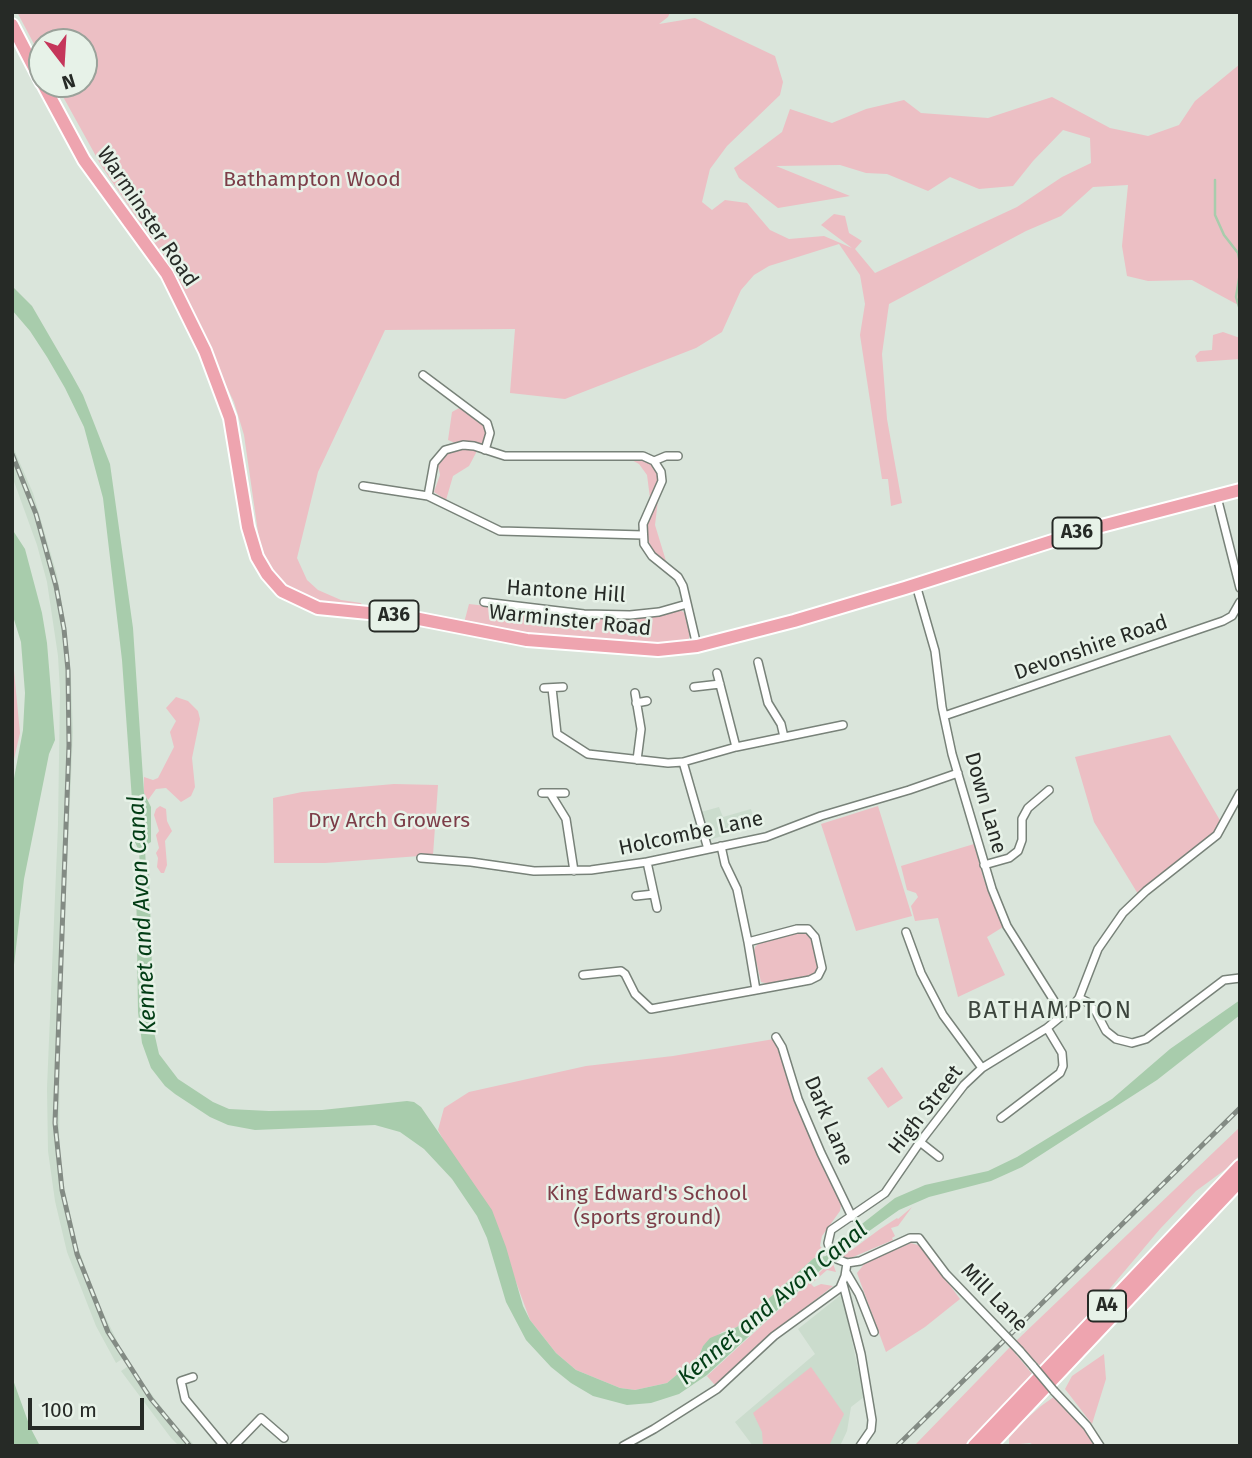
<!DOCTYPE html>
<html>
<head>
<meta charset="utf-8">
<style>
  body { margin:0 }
  #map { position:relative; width:1252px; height:1458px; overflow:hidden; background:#dae5db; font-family:"Fira Sans",sans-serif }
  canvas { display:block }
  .frame { position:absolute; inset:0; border:14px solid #262a26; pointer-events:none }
  .north { position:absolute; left:28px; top:28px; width:70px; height:70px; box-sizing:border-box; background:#e7f2e8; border:2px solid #9aa29a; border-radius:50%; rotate:163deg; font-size:19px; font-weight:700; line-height:28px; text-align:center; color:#262a26 }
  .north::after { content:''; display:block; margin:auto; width:24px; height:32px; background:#c5365a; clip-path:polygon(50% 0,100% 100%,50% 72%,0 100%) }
  .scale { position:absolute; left:28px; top:1398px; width:116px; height:32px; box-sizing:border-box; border:4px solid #262a26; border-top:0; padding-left:9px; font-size:21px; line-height:24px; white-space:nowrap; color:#262a26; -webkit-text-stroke:5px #e7f2e8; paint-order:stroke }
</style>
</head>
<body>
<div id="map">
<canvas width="1252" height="1458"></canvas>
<div class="frame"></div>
<div class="north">N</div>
<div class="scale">100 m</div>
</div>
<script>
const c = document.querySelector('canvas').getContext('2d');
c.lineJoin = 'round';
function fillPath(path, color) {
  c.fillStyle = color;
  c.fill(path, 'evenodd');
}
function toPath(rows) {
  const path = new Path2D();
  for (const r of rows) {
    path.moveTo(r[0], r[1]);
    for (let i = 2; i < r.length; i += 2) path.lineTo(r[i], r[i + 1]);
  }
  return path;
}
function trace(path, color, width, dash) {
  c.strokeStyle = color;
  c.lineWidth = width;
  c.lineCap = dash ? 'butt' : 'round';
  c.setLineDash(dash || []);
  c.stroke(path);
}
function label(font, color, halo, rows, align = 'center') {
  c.font = font + ' "Fira Sans",sans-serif';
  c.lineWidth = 5;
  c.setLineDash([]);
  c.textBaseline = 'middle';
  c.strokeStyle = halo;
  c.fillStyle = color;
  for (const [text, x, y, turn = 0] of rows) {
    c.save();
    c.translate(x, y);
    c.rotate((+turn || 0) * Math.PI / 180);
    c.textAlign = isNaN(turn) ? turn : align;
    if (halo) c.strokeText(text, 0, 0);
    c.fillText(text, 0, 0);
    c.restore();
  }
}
const built = toPath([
  [12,445,33,493,57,575,66,628,71,678,73,733,60,1024,59,1154,62,1179,78,1247,97,1300,125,1357,116,1363,96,1326,67,1252,55,1201,48,1151,47,1088,58,825,60,691,58,656,47,582,37,545,12,476],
  [719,807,723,817,751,809,756,826,709,840,701,812],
  [842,1294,864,1397,851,1407,847,1431,840,1446,753,1446,735,1422,815,1354,798,1329],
  [130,1365,167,1415,195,1446,179,1446,171,1438,121,1371]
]);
const green = toPath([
  [17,12,670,12,668,17,659,24,695,18,775,56,783,82,780,95,727,146,710,169,702,202,712,210,725,200,747,203,770,230,789,239,824,236,852,248,821,225,834,214,845,216,849,233,862,241,855,249,875,273,1017,207,1062,177,1091,163,1090,138,1063,130,1033,161,1013,186,979,189,950,177,928,191,887,174,866,173,840,165,776,166,850,196,778,208,739,178,734,168,782,132,790,109,832,123,866,109,904,100,921,113,988,118,1052,97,1110,128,1148,136,1179,125,1195,101,1240,64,1240,306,1192,280,1148,281,1127,276,1122,246,1128,185,1093,187,1061,216,1026,231,889,304,882,354,887,419,902,503,891,506,888,479,882,479,860,335,865,304,860,275,839,244,769,266,754,275,741,290,722,332,696,348,565,399,510,393,515,329,385,330,318,472,297,558,307,580,318,590,341,600,361,603,362,605,324,603,294,592,274,573,266,559,259,539,244,435,234,402,166,261,102,167,56,84,84,84,84,42,42,42,42,59],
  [1223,332,1240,338,1240,359,1197,362,1195,356,1200,351,1212,350,1213,335],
  [461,407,485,425,487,433,482,444,469,441,455,443,448,440,452,412],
  [461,448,477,451,469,466,453,476,446,500,434,492,440,475,438,465,446,454],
  [628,458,638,458,651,463,656,469,658,482,650,498,647,475,639,464],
  [658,500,655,525,666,561,654,553,646,535,647,522],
  [469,604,585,617,679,609,686,614,690,633,689,639,682,643,659,644,585,641,516,635,464,623],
  [12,650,20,733,12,768],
  [176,697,188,701,198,711,200,719,192,758,195,787,191,796,181,802,166,788,156,789,148,800,144,793,144,777,153,780,158,778,174,747,170,732,176,721,166,708],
  [1170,735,1221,822,1210,836,1138,894,1094,822,1075,757],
  [394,784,438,785,433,855,325,863,274,863,273,798,302,792],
  [160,806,166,809,167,821,172,831,165,841,167,865,164,873,161,873,157,867,158,858,156,853,159,848,156,835,159,831,154,815,156,809],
  [878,806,912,916,856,931,821,824],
  [974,844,983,877,1003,927,987,937,1005,975,958,997,938,918,915,921,911,906,918,897,916,893,907,890,901,866],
  [798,932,806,932,812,938,819,968,816,974,770,984,761,982,754,952,755,947,759,943],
  [774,1039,797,1099,842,1199,840,1211,822,1236,820,1246,825,1252,814,1258,737,1327,722,1332,703,1346,699,1356,667,1383,635,1390,620,1388,576,1370,556,1353,530,1320,512,1271,438,1130,444,1108,469,1092,586,1066,673,1056],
  [882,1067,903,1098,888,1108,867,1078],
  [1240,1127,1240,1155,1226,1169,1196,1191,1160,1229,1101,1299,1072,1338,1042,1368,1016,1341],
  [912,1207,898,1226,891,1228,895,1236,892,1238,893,1240,853,1257,846,1258,839,1255,853,1249,880,1229,897,1218,898,1219],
  [911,1243,921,1246,960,1299,925,1327,886,1352,857,1273,865,1263],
  [832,1261,836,1272,827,1270,811,1284,814,1287,821,1284,833,1286,756,1346,719,1384,714,1384,707,1376],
  [1010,1347,1033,1375,966,1446,914,1446],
  [1104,1354,1106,1379,1092,1424,1065,1389,1072,1376],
  [811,1367,844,1414,829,1446,763,1446,762,1432,753,1413],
  [1055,1396,1086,1429,1095,1446,1036,1446,1030,1443,1009,1445,1009,1438,1023,1422,1041,1406]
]);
const water = toPath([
  [12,286,32,306,72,375,83,395,110,464,133,628,144,793,151,807,151,842,146,845,145,850,146,866,149,871,154,1032,159,1054,178,1079,213,1102,229,1109,269,1111,322,1110,407,1101,414,1102,421,1107,492,1210,506,1247,523,1306,530,1320,556,1353,576,1370,620,1388,635,1390,667,1383,699,1356,703,1346,710,1338,737,1327,814,1258,826,1256,844,1238,895,1198,925,1185,988,1171,1017,1157,1112,1099,1170,1049,1240,1000,1240,1015,1157,1080,1022,1167,991,1181,929,1197,899,1210,828,1260,825,1266,707,1375,679,1394,651,1403,627,1405,593,1396,571,1383,551,1367,526,1340,506,1302,487,1238,477,1216,452,1179,424,1149,400,1132,375,1125,255,1130,228,1125,210,1117,175,1094,165,1086,151,1068,142,1043,138,1012,136,875,140,867,139,851,135,842,122,660,103,498,84,427,65,388,47,357,30,331,12,310],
  [12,529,25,549,42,613,47,643,55,740,49,754,24,879,12,982,12,789,23,730,25,693,21,642,12,613],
  [12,1377,30,1427,40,1446,12,1446]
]);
const stream = toPath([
  [1215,180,1215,215,1224,235,1238,253,1240,263],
  [1240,273,1236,297,1240,310]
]);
const minor = toPath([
  [423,375,487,423,490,433,485,450],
  [654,461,666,456,678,456],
  [363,486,428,496],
  [1217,497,1240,588],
  [643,535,500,531,428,496,434,463,445,450,463,445,474,446,505,456,643,456,654,461,661,472,662,481,643,524,644,544,652,556,678,577,683,586,697,646],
  [916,585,935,651,942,707,952,754,992,889,1007,926,1063,1015],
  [484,602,584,614,630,615,659,612,687,604],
  [758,662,768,703,781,724,784,737],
  [717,673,736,747],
  [694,687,720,684],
  [544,688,563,687],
  [552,688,557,734,588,754,668,763,683,762],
  [635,693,641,729,637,760],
  [636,703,647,701],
  [944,716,1223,621,1232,616,1240,602],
  [542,793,550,793,566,819,574,871],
  [550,793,565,793],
  [721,846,725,864,737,889,748,942],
  [708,849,683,762,736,747,843,725],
  [421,858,471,862,534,871,591,870,647,862,766,837,821,816,909,790,958,773],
  [647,862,657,908],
  [984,865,1009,858,1018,851,1022,840,1022,819,1028,808,1049,790],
  [636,896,654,894],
  [797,929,808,929,815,937,822,968,818,976,810,980,756,990,748,942,797,929],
  [906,932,921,973,943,1015,982,1068],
  [583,975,621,971,625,974,635,994,651,1009,756,990],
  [1079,998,1087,1002,1096,1012,1106,1031,1116,1039,1132,1043,1146,1039,1224,980,1240,978],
  [776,1037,782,1047,798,1099,821,1153,852,1217],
  [1001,1118,1060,1073,1063,1066,1062,1053,1047,1028],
  [920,1142,939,1157],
  [846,1272,859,1294,874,1332],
  [843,1284,861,1354,872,1420,871,1430,860,1446],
  [997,1327,946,1274,919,1238,910,1238,860,1261,847,1263,837,1259,830,1250,828,1243,831,1230,885,1193,920,1142,964,1085,982,1068,1047,1028,1071,1008,1079,998,1098,949,1123,913,1146,891,1217,835,1240,793],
  [1020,1351,1033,1366],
  [193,1377,181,1381,185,1399,224,1446],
  [1054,1391,1087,1426,1100,1446],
  [234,1446,261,1418,284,1438],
  [623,1446,654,1429,717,1389,774,1336,840,1288,845,1276,847,1263]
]);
const trunk = toPath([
  [12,25,42,83],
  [43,84,84,160,167,274,205,351,230,418,248,527,257,557,267,574,282,591,318,608,409,617,527,640,658,650,697,646,794,621,905,588,1090,529,1240,490],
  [974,1446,1240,1166],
  [990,1446,1240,1181]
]);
const rail = toPath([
  [12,454,36,514,56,586,64,629,68,670,69,745,55,1123,62,1190,77,1254,108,1332,151,1399,190,1446],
  [897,1446,1240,1108]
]);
const minorBridge = toPath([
  [997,1327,1020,1351],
  [1033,1366,1054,1391]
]);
const shields = [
  [1077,533,49],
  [394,616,49],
  [1107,1306,38]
];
const shieldNames = [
  ["A36",1077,533],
  ["A36",394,616],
  ["A4",1107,1306]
];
const parkNames = [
  ["Bathampton Wood",312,180],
  ["Dry Arch Growers",389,821],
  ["King Edward's School",647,1194],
  ["(sports ground)",647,1218]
];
const streetNames = [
  ["Warminster Road",147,217,56],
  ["Hantone Hill",566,592,4],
  ["Warminster Road",570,621,6],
  ["Devonshire Road",1091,648,-19],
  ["Down Lane",985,803,74],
  ["Holcombe Lane",691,834,-12],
  ["High Street",926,1110,-52],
  ["Dark Lane",828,1121,67],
  ["Mill Lane",994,1298,46]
];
const waterNames = [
  ["Kennet and Avon Canal",143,915,-93],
  ["Kennet and Avon Canal",773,1304,-40]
];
const quarterNames = [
  ["BATHAMPTON",1050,1011]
];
fillPath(built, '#cbdccd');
fillPath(green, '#ecbfc4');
fillPath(water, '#a8ccac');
trace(stream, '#a8ccac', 2.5);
trace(minor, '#788279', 10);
trace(trunk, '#fff', 16);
trace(minor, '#fff', 7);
trace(trunk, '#eea4af', 12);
trace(rail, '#838b84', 5);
trace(rail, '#e7f2e8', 2.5, [8]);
trace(minorBridge, '#788279', 10, []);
trace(minorBridge, '#fff', 7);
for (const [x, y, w] of shields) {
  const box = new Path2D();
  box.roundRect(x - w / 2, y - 15.5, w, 31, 5);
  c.fillStyle = '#e7f2e8';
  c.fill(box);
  trace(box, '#262a26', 2);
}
label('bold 19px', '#262a26', null, shieldNames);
label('21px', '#7c3d48', '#e7f2e8', parkNames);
label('21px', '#262a26', '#e7f2e8', streetNames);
label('italic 23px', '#023d15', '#e7f2e8', waterNames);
c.letterSpacing = '2px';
label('24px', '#3c453d', '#e7f2e8', quarterNames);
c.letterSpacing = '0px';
</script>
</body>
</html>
